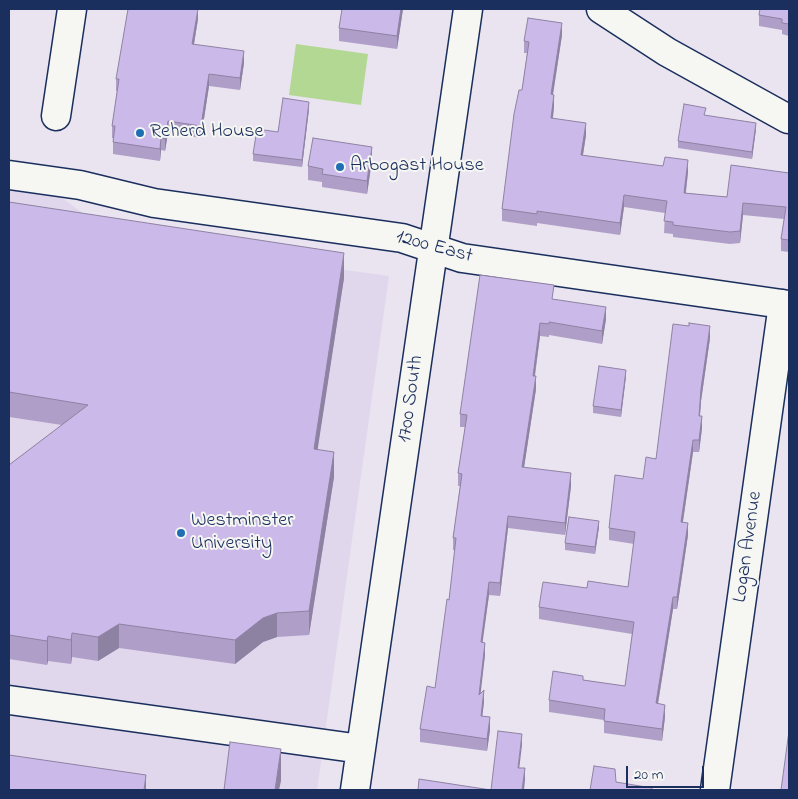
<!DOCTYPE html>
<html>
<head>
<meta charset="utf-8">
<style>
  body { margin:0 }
  #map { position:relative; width:798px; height:799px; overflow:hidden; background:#e9e4ef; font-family:"Indie Flower",sans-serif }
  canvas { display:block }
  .frame { position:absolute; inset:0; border:10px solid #1b2f5e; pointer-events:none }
  .scale { position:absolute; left:626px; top:766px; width:78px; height:22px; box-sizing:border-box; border:2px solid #1b2f5e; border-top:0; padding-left:6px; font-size:15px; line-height:18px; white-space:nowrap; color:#1b2f5e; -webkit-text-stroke:4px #f6f6f2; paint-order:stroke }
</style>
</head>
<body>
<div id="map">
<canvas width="798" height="799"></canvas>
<div class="frame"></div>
<div class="scale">20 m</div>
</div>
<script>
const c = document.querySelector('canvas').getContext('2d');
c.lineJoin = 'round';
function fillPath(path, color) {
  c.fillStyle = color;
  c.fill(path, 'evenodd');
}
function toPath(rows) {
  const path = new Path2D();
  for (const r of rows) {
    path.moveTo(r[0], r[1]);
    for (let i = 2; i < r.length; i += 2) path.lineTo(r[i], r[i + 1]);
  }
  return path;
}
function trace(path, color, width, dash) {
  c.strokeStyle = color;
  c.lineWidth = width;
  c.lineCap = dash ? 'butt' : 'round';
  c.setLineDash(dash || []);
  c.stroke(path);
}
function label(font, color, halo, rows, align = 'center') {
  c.font = font + ' "Indie Flower",sans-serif';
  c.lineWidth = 4;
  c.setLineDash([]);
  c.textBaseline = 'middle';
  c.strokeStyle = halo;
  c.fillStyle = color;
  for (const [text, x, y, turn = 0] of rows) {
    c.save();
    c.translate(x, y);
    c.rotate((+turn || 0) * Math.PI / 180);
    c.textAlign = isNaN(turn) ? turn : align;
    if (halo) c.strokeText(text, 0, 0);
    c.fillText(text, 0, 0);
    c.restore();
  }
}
const built = toPath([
  [9,160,119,239,389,276,317,790,9,790]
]);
const green = toPath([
  [296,44,368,54,361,105,289,95]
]);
const minor = toPath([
  [601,9,667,52,788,119],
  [56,116,72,9],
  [9,175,80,185,154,203,402,238,462,258,789,305],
  [9,700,361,749],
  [355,790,468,9],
  [715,790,783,304]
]);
const wall = toPath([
  [403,9,397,49,339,41,339,28],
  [789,9,789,36,782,34,782,30,759,26,759,15],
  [198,19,194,44,244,63,240,90,209,86,201,138,168,133,165,151,161,150,160,161,113,154,113,138,112,138,112,126,117,91,116,91,116,79],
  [562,35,553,95,554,107,553,119,586,135,583,155,688,172,686,193,727,197,789,173,789,252,781,251,781,239,784,219,743,215,740,243,730,244,673,237,673,234,664,233,665,213,624,207,620,235,537,223,537,226,502,221,502,209,522,90,527,53,524,53,524,41],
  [309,109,302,167,253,161,253,154,278,132],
  [705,116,756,129,752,159,678,148,678,141],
  [372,160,367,194,322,187,322,182,308,180,308,166],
  [9,202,344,278,317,450,334,477,309,635,277,637,263,642,235,664,119,648,98,661,72,657,71,664,48,661,47,665,9,659,9,465,62,425,9,417],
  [554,299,606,319,602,344,549,335,549,337,540,336,535,376,536,389,524,468,571,486,565,535,508,528,500,596,489,595,482,642,485,655,480,693,484,702,482,716,490,730,487,751,420,742,420,729,435,688,449,600,455,550,453,550,453,538,460,486,458,486,458,473,465,427,460,427,460,414],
  [710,338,701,401,700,416,702,428,699,452,693,452,683,522,688,535,677,609,673,609,658,704,665,717,662,741,604,733,604,720,549,712,549,700,583,680,625,686,632,634,539,619,539,607,587,588,628,587,634,544,609,540,609,528,643,479,656,459],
  [626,376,621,417,593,413,593,406],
  [599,527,595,554,565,550,565,543]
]);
const shadedWall = toPath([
  [198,9,198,19,192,56,192,44],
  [401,9,403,9,397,49,397,36],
  [562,23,562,35,551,106,551,94],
  [244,51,244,63,240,90,240,78],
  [209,74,209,86,201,138,201,126],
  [554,95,554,107,551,130,551,118],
  [309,102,309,109,302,167,302,160],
  [168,121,168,133,165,151,165,139],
  [586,123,586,135,581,167,581,155],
  [756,123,756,129,752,159,752,152],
  [161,138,161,150,160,161,160,149],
  [372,147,372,160,367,194,367,181],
  [688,160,688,172,684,205,684,193],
  [624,195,624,207,620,235,620,223],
  [743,203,743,215,740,243,740,231],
  [344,253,344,278,314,473,314,449],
  [606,307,606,319,602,344,602,331],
  [540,323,540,336,533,388,533,376],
  [710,326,710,338,701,401,699,428,699,416,701,389],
  [626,370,626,376,621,417,621,410],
  [536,376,536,389,522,480,522,467],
  [702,416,702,428,699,452,699,440],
  [693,440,693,452,681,534,681,522],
  [334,452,334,477,309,635,309,611],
  [571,473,571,486,565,535,565,523],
  [508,516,508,528,500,596,500,583],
  [599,521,599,527,595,554,595,547],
  [688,523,688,535,677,609,677,597],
  [489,582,489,595,481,654,481,642],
  [673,597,673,609,656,715,656,703],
  [277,613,277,637,263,642,235,664,235,640,263,618],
  [119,624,119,648,98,661,98,637],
  [72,633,72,657,71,664,71,640],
  [48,636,48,661,47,665,47,641],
  [485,643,485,655,479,708,479,695],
  [484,690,484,702,481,728,481,716],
  [665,705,665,717,662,741,662,729],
  [490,717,490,730,487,751,487,739],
  [522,734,522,745,518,779,518,768],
  [281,749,281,781,279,790,275,790],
  [525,768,525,780,524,790,522,790],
  [146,775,146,790,144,790]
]);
const building = toPath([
  [128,9,198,9,192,44,244,51,240,78,209,74,201,126,168,121,165,139,161,138,160,149,113,142,115,126,112,126,119,79,116,79,128,9],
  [342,9,401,9,397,36,339,28,342,9],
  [760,9,789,9,789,24,782,23,782,19,759,15,760,9],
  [528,18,562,23,551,94,554,95,551,118,586,123,581,155,663,166,665,157,688,160,684,193,727,197,731,165,789,173,789,240,781,239,786,207,743,203,740,231,730,232,673,225,673,222,664,221,667,201,624,195,620,223,537,211,537,214,502,209,514,114,519,90,522,90,529,42,524,41,528,18],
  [283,98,309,102,302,160,253,154,257,129,278,132,283,98],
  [684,104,706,108,704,115,756,123,752,152,678,141,684,104],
  [313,138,372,147,367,181,322,174,323,169,308,166,313,138],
  [9,202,344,253,314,449,334,452,309,611,277,613,263,618,235,640,119,624,98,637,72,633,71,640,48,636,47,641,9,635,9,465,88,405,9,392,9,202],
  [480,275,554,285,552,299,606,307,602,331,549,322,549,324,540,323,533,376,536,376,522,467,571,473,565,523,508,516,500,583,489,582,481,642,485,643,479,695,484,690,481,716,490,717,487,739,420,729,427,686,435,688,447,599,449,600,456,538,453,538,462,474,458,473,467,415,460,414,480,275],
  [689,323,710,326,701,389,699,416,702,416,699,440,693,440,681,522,688,523,677,597,673,597,656,703,665,705,662,729,604,721,605,709,549,700,553,671,583,676,583,680,625,686,634,622,539,607,543,582,587,588,588,581,628,587,635,532,609,528,615,475,643,479,646,457,656,459,673,324,689,326,689,323],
  [599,366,626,370,621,410,593,406,599,366],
  [569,517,599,521,595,547,565,543,569,517],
  [498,731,522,734,518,768,525,768,522,790,418,790,419,779,491,790,498,731],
  [789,731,789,790,781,790,789,731],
  [230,742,281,749,275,790,224,790,230,742],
  [9,755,146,775,144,790,9,790,9,755],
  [594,766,615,769,616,782,652,788,652,790,590,790,594,766]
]);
const markers = [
  [140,133,5,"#1f6fb2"],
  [340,167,5,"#1f6fb2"],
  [181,533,5,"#1f6fb2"]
];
const poiNames = [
  ["Reherd House",150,133],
  ["Arbogast House",350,167],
  ["Westminster",191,522],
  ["University",191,545]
];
const streetNames = [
  ["1200 East",434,248,15],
  ["1700 South",412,399,-82],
  ["Logan Avenue",749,547,-82]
];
fillPath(built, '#e0d7ed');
fillPath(green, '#b2d894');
trace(minor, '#1b2f5e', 31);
trace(minor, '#f6f6f2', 28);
fillPath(wall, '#af9fc8');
fillPath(shadedWall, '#8e82a3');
fillPath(building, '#cbb9e9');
trace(building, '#8e82a3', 1);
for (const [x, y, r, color] of markers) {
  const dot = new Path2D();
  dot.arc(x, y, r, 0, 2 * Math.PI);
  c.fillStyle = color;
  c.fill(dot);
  trace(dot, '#f6f6f2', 2);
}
label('20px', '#1b2f5e', '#f6f6f2', poiNames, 'left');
label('20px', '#1b2f5e', '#f6f6f2', streetNames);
</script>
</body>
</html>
